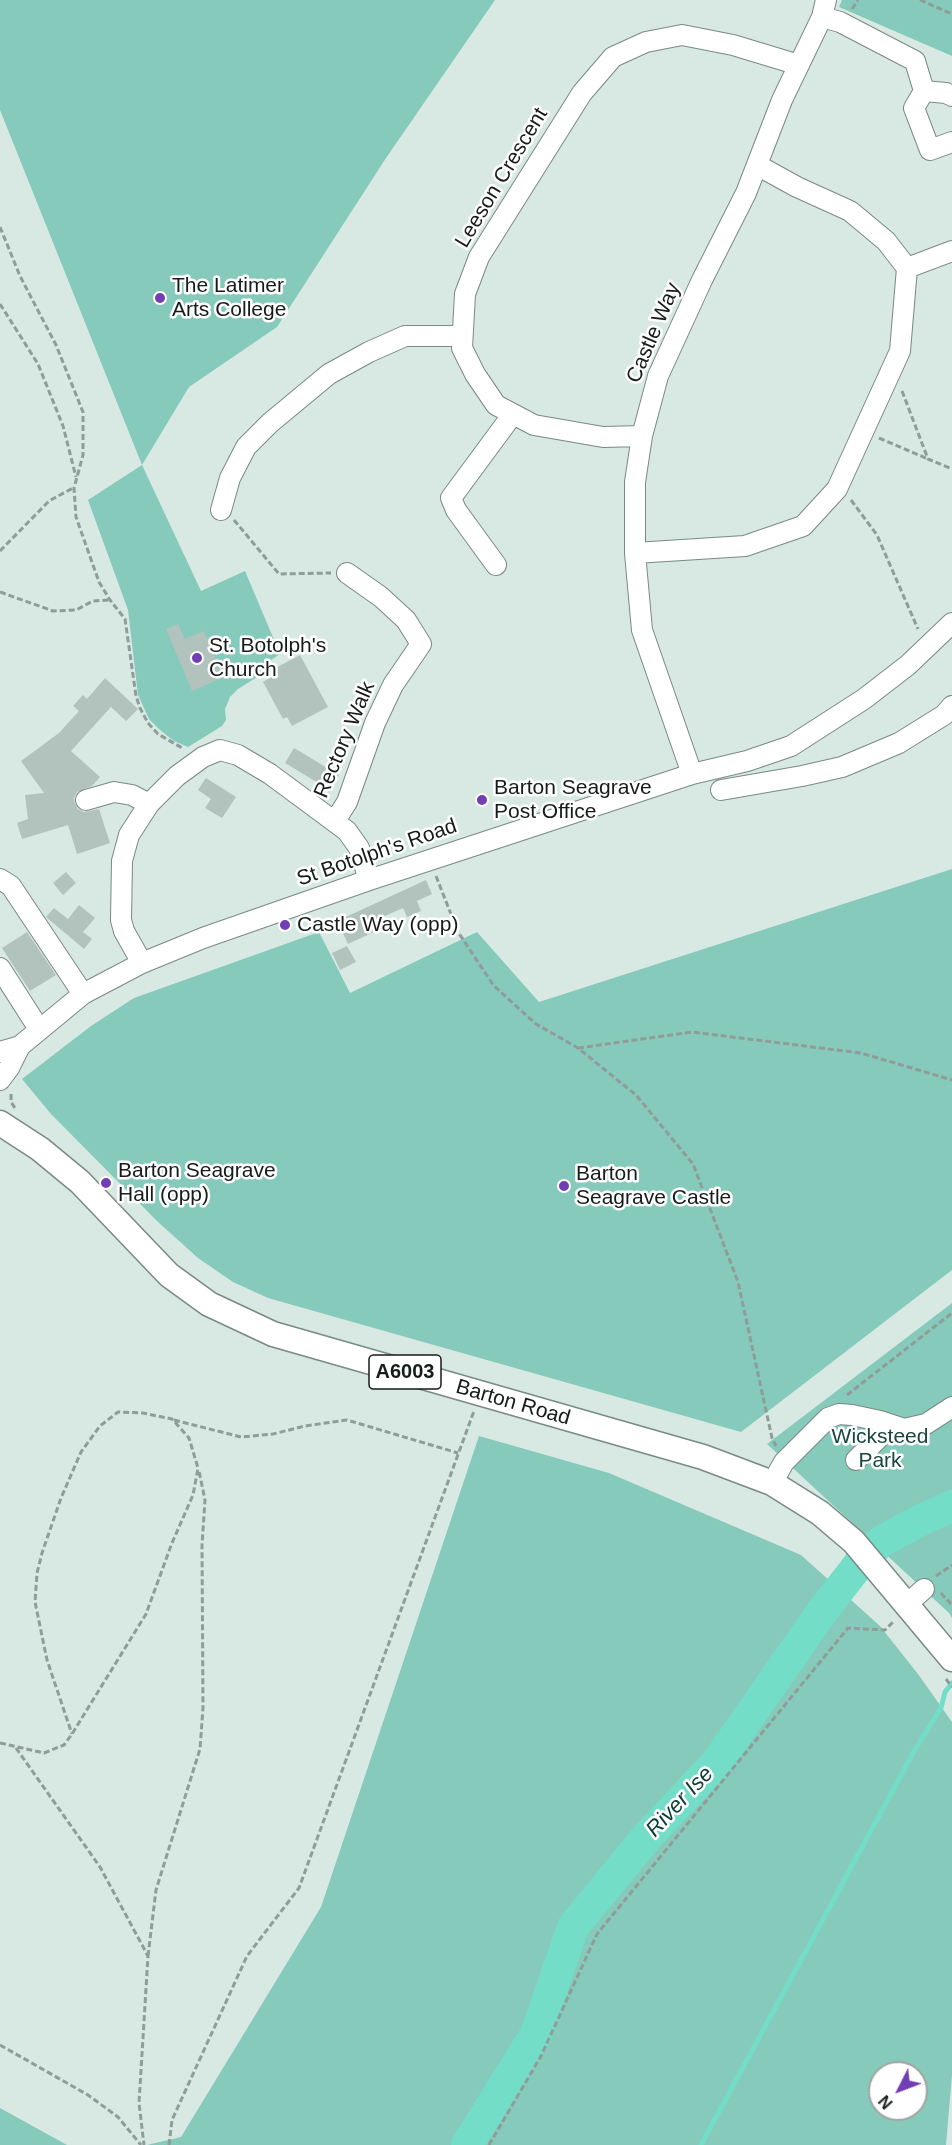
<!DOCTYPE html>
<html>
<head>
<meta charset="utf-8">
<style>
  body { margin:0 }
  #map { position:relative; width:952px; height:2145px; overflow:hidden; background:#d8e9e4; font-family:Helvetica,sans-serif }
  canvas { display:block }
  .north { position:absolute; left:868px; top:2061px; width:60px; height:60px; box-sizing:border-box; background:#fff; border:2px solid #a2a4a3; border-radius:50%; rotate:228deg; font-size:16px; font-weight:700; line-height:24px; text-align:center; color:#161c1a }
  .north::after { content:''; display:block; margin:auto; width:21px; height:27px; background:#713eb5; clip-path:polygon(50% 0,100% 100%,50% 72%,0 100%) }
</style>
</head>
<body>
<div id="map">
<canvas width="952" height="2145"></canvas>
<div class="north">N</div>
</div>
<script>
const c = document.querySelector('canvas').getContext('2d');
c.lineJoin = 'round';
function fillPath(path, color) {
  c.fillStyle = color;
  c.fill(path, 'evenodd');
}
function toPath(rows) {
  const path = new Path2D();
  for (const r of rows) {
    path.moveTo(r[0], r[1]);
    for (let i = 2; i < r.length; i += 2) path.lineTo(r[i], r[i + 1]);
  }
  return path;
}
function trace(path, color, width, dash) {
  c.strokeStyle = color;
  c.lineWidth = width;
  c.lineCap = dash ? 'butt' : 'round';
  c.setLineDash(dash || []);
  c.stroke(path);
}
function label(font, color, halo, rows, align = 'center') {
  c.font = font + ' Helvetica,sans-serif';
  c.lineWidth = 5;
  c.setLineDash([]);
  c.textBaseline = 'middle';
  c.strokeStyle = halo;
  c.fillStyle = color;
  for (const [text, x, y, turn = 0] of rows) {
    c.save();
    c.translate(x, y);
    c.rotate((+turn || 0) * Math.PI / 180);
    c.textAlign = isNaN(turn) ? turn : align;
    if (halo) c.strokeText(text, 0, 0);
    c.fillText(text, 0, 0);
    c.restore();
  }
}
const green = toPath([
  [0,0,495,0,386,158,277,327,189,387,142,465,201,591,245,571,280,654,262,666,262,674,238,689,230,697,225,709,226,720,222,726,188,747,174,741,160,730,149,719,138,695,128,610,88,500,142,465,0,110],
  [842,0,952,0,952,56,839,7],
  [952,869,952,1270,741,1432,268,1298,233,1282,198,1258,158,1222,51,1114,22,1079,91,1026,134,998,319,932,350,993,477,932,539,1002],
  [952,1303,952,1618,949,1613,767,1444],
  [479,1436,609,1473,801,1555,880,1626,918,1674,952,1722,952,2075,946,2145,147,2145,181,2137,321,1907],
  [880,2073,916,2073,916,2109,880,2109],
  [0,2108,67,2145,0,2145]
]);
const stream = toPath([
  [701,2145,913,1753,941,1708,945,1692,952,1683]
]);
const river = toPath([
  [467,2145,536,2034,573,1927,645,1839,718,1761,821,1613,863,1559,882,1541,921,1520,952,1506]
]);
const building = toPath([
  [178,624,185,639,204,631,224,677,192,691,166,629],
  [300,655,328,707,292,726,287,717,283,719,263,682,269,678,266,673],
  [105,678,138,709,126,721,111,707,71,751,100,777,92,786,77,792,74,798,75,804,78,809,84,812,99,809,110,843,77,854,68,825,22,839,17,823,28,819,25,795,44,793,21,761,59,733,79,711,73,706,83,695,87,699],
  [294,748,339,775,330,790,285,763],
  [206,778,236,797,222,818,205,808,211,799,198,790],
  [66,872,76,883,63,895,53,883],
  [426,880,432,894,417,901,421,911,407,917,403,908,371,922,376,931,348,944,337,921],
  [79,905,95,918,83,932,92,939,84,949,46,917,54,908,68,919],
  [27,932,56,975,30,991,2,948],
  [347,946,356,962,340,970,332,953]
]);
const path = toPath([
  [920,0,952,14],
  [852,9,858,0],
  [0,227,20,276,56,345,83,412,83,455,74,488,76,517,99,582,110,600,125,619,136,696,140,708,148,723,158,734,184,749],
  [0,304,38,364,63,426,76,477],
  [902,391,928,459,952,469],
  [879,438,928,459],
  [851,500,877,535,918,629],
  [234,520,279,574,331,573],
  [0,551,49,501,73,488],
  [0,592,53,611,76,610,93,601,109,600],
  [436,876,458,932,494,986,536,1024,578,1048,636,1095,693,1164,738,1282,772,1438,776,1446],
  [578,1048,692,1032,861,1053,952,1080],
  [11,1094,11,1102,15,1108],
  [847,1395,952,1313],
  [174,1420,241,1437,273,1434,305,1426,347,1420,458,1453],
  [936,1576,952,1565],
  [941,1593,952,1605],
  [946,1679,952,1687],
  [0,1743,44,1753,64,1745,72,1734,146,1614,172,1543,193,1495,198,1468,189,1438,172,1419,143,1413,118,1412,100,1426,81,1452,61,1498,42,1553,37,1573,35,1602,47,1660,72,1734],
  [16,1748,100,1867,148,1956,139,2103,144,2145],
  [148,1956,156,1890,200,1749,203,1708,202,1545,205,1500,199,1471],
  [0,2045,88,2095,118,2117,141,2145],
  [169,2145,172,2120,247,1956,299,1888,474,1411],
  [489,2145,541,2056,597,1934,848,1628,885,1630,894,1621]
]);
const minor = toPath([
  [822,17,840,22,915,61,924,91,946,93,952,96],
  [924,91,914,108,930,150,952,142],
  [907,268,952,251],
  [642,436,603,437,534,425,496,405,475,374,462,348,465,294,479,257,582,93,613,57,646,42,682,35,733,45,799,65],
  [221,510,230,478,246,447,270,423,329,374,369,352,405,336,462,336],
  [635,553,745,546,803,526,837,489,900,351,907,268,886,241,850,211,797,187,757,165],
  [496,565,456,510,451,498,513,414],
  [692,774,642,630,635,553,635,482,642,436,658,376,702,280,746,193,782,100,822,17,826,0],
  [721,790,802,776,842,767,899,743,944,715,952,706],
  [86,800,114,792,132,795,149,804],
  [335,821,347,802,375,723,393,685,421,644,406,620,381,597,347,573],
  [0,879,11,886,83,994],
  [142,963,124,931,121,920,122,861,129,835,149,804,177,776,203,757,220,750,238,755,270,774,347,831,359,848,369,880],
  [0,968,39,1029],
  [0,1052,20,1046,83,994,142,963,203,938,369,880,692,774,747,761,791,746,864,699,908,665,952,623],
  [0,1080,9,1068,20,1046],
  [856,1460,891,1426],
  [772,1483,784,1462,828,1418,839,1414,852,1415,880,1421,904,1429,926,1424,952,1407],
  [906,1605,924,1589]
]);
const major = toPath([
  [0,1123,40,1149,80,1182,169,1275,209,1304,273,1334,703,1457,772,1483,820,1513,854,1542,952,1659]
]);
const markers = [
  [160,298,6,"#713eb5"],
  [197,658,6,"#713eb5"],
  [482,800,6,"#713eb5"],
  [285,925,6,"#713eb5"],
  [106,1183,6,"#713eb5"],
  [564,1186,6,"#713eb5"]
];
const shields = [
  [405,1372,72]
];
const shieldNames = [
  ["A6003",405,1372]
];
const streetNames = [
  ["Leeson Crescent",502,178,-59],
  ["Castle Way",654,333,-67],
  ["Rectory Walk",345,740,-67],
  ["St Botolph's Road",377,853,-19],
  ["Barton Road",513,1403,16]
];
const poiNames = [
  ["The Latimer",172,286],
  ["Arts College",172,310],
  ["St. Botolph's",209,646],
  ["Church",209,670],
  ["Barton Seagrave",494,788],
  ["Post Office",494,812],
  ["Castle Way (opp)",297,925],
  ["Barton Seagrave",118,1171],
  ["Hall (opp)",118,1195],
  ["Barton",576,1174],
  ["Seagrave Castle",576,1198]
];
const parkNames = [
  ["Wicksteed",880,1437],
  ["Park",880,1461]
];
const waterNames = [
  ["River Ise",680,1802,-47]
];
fillPath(green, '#86cabb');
trace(stream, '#74ddc7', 5);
trace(river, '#74ddc7', 32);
fillPath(building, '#b2c3be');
trace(minor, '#798985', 22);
trace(major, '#798985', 27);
trace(path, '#8f9c98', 3, [6, 3]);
trace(minor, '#fff', 20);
trace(major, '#fff', 24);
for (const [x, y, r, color] of markers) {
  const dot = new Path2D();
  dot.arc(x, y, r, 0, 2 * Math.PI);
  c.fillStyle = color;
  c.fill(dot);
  trace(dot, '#fff', 2);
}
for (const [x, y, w] of shields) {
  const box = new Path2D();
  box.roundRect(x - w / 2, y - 17, w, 34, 4.5);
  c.fillStyle = '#fff';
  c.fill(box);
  trace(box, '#161c1a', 1.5);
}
label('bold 20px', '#161c1a', null, shieldNames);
label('21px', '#161c1a', '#fff', streetNames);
label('21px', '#161c1a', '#fff', poiNames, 'left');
label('21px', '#18473e', '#fff', parkNames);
label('italic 22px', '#0b3d34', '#fff', waterNames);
</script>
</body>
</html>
